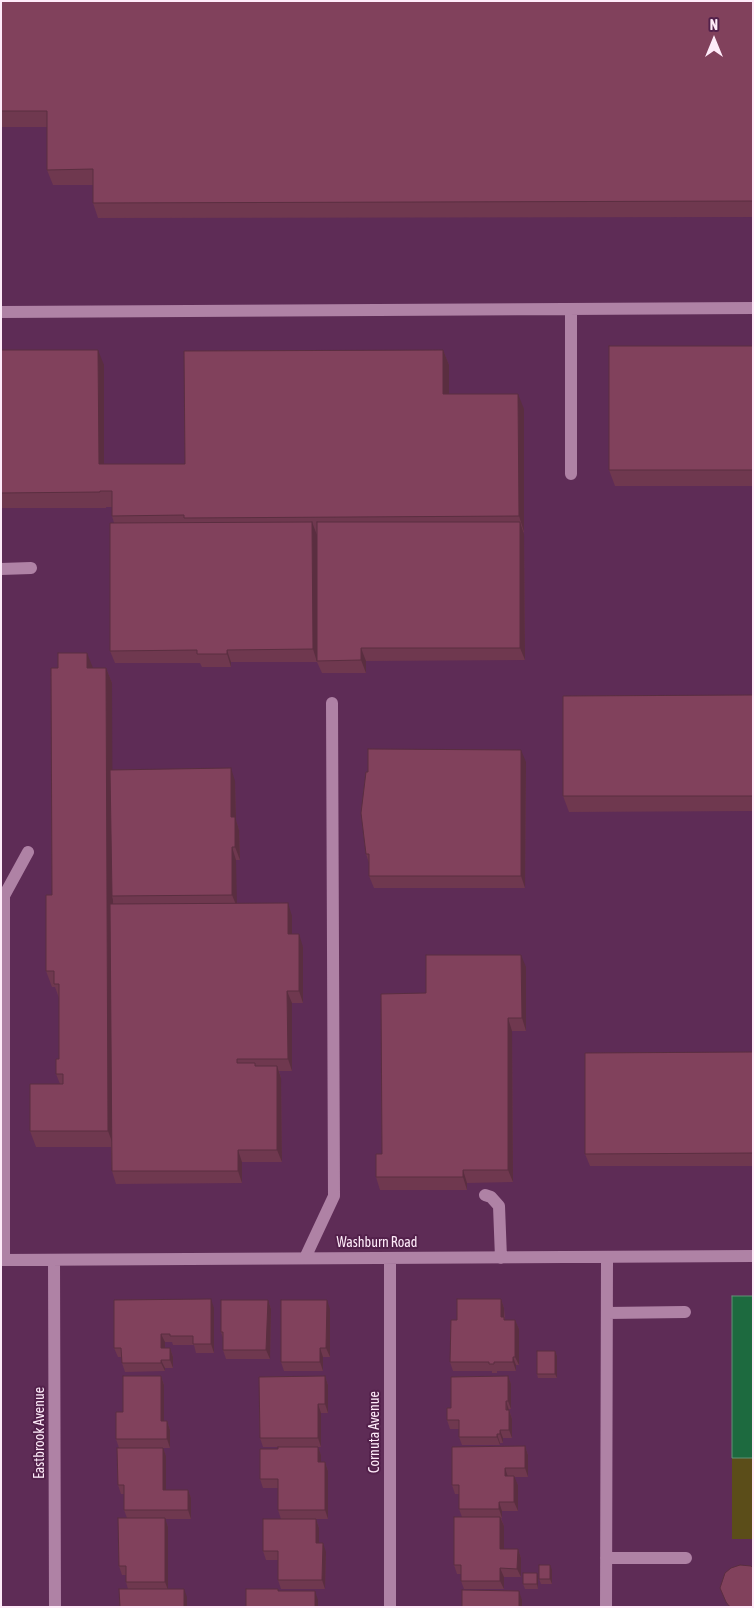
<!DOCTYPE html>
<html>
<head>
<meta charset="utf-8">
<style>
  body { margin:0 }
  #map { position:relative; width:754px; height:1608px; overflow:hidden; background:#5e2c56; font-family:"Asap Condensed",sans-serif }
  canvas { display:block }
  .frame { position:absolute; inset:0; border:2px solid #feebf9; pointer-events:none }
  .north { position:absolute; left:689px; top:15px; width:50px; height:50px; -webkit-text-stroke:4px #53214b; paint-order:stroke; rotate:0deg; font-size:14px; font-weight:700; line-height:20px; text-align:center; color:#feebf9 }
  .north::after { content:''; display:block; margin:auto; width:18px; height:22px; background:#feebf9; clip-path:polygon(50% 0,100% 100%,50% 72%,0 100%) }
</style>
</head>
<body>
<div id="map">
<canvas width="754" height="1608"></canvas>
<div class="frame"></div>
<div class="north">N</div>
</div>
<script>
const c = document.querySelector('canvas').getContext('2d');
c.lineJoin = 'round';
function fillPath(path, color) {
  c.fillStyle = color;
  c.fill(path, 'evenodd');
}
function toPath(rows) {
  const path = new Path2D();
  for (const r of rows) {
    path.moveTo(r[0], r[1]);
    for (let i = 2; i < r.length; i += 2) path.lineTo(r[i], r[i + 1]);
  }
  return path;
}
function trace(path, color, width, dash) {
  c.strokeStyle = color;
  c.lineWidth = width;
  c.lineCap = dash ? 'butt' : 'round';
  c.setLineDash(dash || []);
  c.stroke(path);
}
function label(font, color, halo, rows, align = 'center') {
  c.font = font + ' "Asap Condensed",sans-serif';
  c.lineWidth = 4;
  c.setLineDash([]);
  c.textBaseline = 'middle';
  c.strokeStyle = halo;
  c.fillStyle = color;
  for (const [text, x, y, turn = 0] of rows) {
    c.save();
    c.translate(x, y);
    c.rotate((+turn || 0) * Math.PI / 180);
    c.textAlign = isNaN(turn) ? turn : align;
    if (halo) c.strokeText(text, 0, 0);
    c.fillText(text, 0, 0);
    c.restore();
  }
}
const green = toPath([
  [732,1458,753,1458,753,1539,732,1539]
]);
const water = toPath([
  [732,1296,753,1296,753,1458,732,1458,732,1296]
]);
const minor = toPath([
  [571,309,571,474],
  [1,312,753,308],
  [1,569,31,568],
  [485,1195,491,1197,499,1206,501,1258],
  [305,1258,334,1196,332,703],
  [1,1260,753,1256],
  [4,1260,4,896,28,852],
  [54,1260,55,1607],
  [607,1313,685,1312],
  [606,1558,686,1558],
  [390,1607,390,1258],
  [606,1607,607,1257]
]);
const wall = toPath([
  [1,1,753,1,753,217,98,218,93,203,93,185,53,185,47,170,47,127,1,127],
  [753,346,753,486,615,486,609,470],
  [1,350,104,365,104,464,185,464,443,350,449,365,449,394,524,409,524,532,523,532,524,534,525,660,366,661,366,673,322,673,317,662,231,662,231,667,202,667,200,663,115,663,110,651,114,523,112,516,112,507,106,507,106,508,1,508],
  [87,653,92,668,106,668,112,683,112,770,235,781,236,820,239,830,240,860,236,860,236,904,292,916,292,934,303,947,303,1003,292,1003,292,1071,279,1071,281,1078,282,1162,242,1162,242,1183,116,1184,112,1171,111,1147,36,1147,30,1131,60,1084,56,1074,59,1059,59,998,55,987,52,987,46,971,52,895,58,668],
  [753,695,753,811,569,812,563,796],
  [526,762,525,888,374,888,369,876,369,863,366,854],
  [526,967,526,1031,512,1031,513,1182,467,1183,467,1190,380,1190,376,1177,426,993],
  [753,1052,753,1166,590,1166,585,1154],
  [501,1299,504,1308,505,1320,515,1320,519,1329,519,1365,516,1365,516,1371,497,1371,497,1373,492,1373,492,1371,453,1371,450,1362,457,1320],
  [268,1300,271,1309,270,1359,226,1359,223,1350,223,1338,221,1332],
  [214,1308,214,1353,196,1353,194,1345,173,1345,172,1342,165,1342,165,1348,170,1348,173,1357,173,1368,165,1368,165,1371,125,1372,122,1363,122,1357,118,1357,114,1348],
  [330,1309,330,1357,323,1357,323,1371,284,1371,281,1362],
  [555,1351,557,1356,557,1378,538,1378,537,1374],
  [161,1376,164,1385,164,1421,167,1421,170,1430,170,1448,163,1448,166,1456,166,1490,188,1490,191,1498,191,1519,165,1519,168,1527,168,1589,187,1597,128,1589,126,1582,126,1575,122,1575,119,1566,127,1518,124,1510,124,1494,121,1494,118,1485,119,1448,116,1439,123,1412],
  [325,1376,328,1385,328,1413,321,1413,321,1447,318,1447,321,1455,321,1462,325,1462,328,1471,328,1519,316,1519,319,1528,319,1543,326,1552,325,1589,281,1589,278,1580,278,1560,266,1560,263,1551,281,1519,278,1510,278,1488,263,1488,260,1479,278,1449,278,1447,263,1447,260,1438],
  [508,1376,511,1384,511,1409,509,1409,512,1419,512,1438,503,1438,503,1443,500,1443,500,1445,462,1445,459,1437,459,1429,450,1429,447,1420,451,1408],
  [525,1446,528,1455,528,1477,514,1477,518,1485,518,1511,502,1511,502,1518,501,1518,504,1526,504,1549,518,1549,521,1558,521,1577,504,1577,504,1589,464,1589,461,1581,461,1574,457,1574,454,1565,462,1517,459,1509,459,1494,455,1494,452,1485],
  [552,1570,552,1584,541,1584,539,1579],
  [538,1577,538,1589,525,1589,523,1584]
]);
const shadedWall = toPath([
  [98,350,104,365,104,480,99,464],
  [443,350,449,365,449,409,443,394],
  [518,394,524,409,524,532,519,516],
  [312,522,317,535,317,662,313,649],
  [520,522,524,534,525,660,520,648],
  [361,648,366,661,366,673,361,660],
  [227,650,231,662,231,667,227,654],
  [87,653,93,668,87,668],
  [106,668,112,683,113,896,112,896,113,900,114,1147,108,1131],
  [521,750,526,762,525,888,521,876],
  [231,768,235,781,236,820,239,830,240,860,235,847,231,817],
  [232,847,236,860,237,907,232,895],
  [288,903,292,916,292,947,288,934],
  [299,934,303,947,303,1003,299,991],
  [521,955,526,967,526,1031,522,1018],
  [287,991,292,1003,292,1071,288,1059],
  [508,1018,512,1031,513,1182,508,1170],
  [277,1066,281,1078,282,1162,277,1150],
  [238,1150,242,1162,242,1183,238,1171],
  [463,1170,467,1183,467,1190,463,1177],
  [211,1299,214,1308,214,1353,211,1344],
  [501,1299,504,1308,504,1319,507,1325,501,1317],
  [268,1300,271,1309,270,1359,266,1350],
  [327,1300,330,1309,330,1357,326,1348],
  [515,1320,519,1329,519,1365,515,1357],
  [161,1334,165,1342,165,1357,161,1348],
  [170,1348,173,1357,173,1368,170,1360],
  [320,1348,323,1357,323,1371,320,1362],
  [555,1351,557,1356,557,1378,555,1374],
  [513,1357,516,1365,516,1371,513,1362],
  [161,1360,165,1368,165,1371,161,1363],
  [161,1376,164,1385,164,1430,161,1421],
  [325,1376,328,1385,328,1413,325,1404],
  [508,1376,511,1384,511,1409,508,1401],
  [506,1401,512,1419,512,1438,509,1430],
  [318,1404,321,1413,321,1447,318,1438],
  [167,1421,170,1430,170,1448,167,1439],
  [500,1430,503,1438,503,1443,500,1434],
  [497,1434,500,1443,500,1445,497,1437],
  [525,1446,528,1455,528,1477,525,1468],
  [318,1447,321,1455,321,1471,318,1462],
  [163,1448,166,1456,166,1498,163,1490],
  [325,1462,328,1471,328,1519,325,1510],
  [505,1468,508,1477,505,1476],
  [514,1476,518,1485,518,1511,514,1502],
  [188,1490,191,1498,191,1519,188,1510],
  [499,1502,502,1511,502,1518,499,1509],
  [500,1517,504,1526,504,1558,500,1549],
  [165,1518,168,1527,168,1590,165,1582],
  [316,1519,319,1528,319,1552,316,1543],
  [323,1543,326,1552,325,1589,322,1580],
  [518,1549,521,1558,521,1577,517,1569],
  [550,1565,552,1570,552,1584,550,1579],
  [500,1568,504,1577,504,1589,500,1581],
  [537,1573,538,1577,538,1589,537,1584],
  [184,1589,187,1597,187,1607,184,1607],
  [315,1591,318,1600,318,1607,315,1607],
  [519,1591,522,1600,522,1607,519,1607]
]);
const building = toPath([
  [1,1,753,1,753,201,93,203,93,169,47,170,47,111,1,111,1,1],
  [609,346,753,346,753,470,609,470,609,346],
  [1,350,98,350,99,464,185,464,184,351,443,350,443,394,518,394,519,516,184,518,184,515,112,516,112,491,100,491,100,492,1,493,1,350],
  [312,522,313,649,227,650,227,654,197,654,197,650,110,651,110,523,312,522],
  [317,522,520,522,520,648,361,648,361,660,317,661,317,522],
  [58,653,87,653,87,668,106,668,108,1131,30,1131,30,1084,63,1084,63,1074,56,1074,56,1059,59,1059,59,984,54,984,54,971,46,971,46,895,52,895,51,668,58,668,58,653],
  [753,695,753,796,563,796,563,696,753,695],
  [368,749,521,750,521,876,369,876,369,854,366,854,361,813,366,772,368,772,368,749],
  [231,768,231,817,235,817,235,847,232,847,232,895,112,896,110,770,231,768],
  [288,903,288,934,299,934,299,991,287,991,288,1059,237,1059,237,1063,255,1063,255,1066,277,1066,277,1150,238,1150,238,1171,112,1171,110,904,288,903],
  [426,955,521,955,522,1018,508,1018,508,1170,463,1170,463,1177,376,1177,376,1154,382,1154,381,994,426,993,426,955],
  [753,1052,753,1153,585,1154,585,1053,753,1052],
  [211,1299,211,1344,193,1344,193,1336,170,1336,170,1334,161,1334,161,1348,170,1348,170,1360,161,1360,161,1363,122,1363,121,1348,114,1348,114,1300,211,1299],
  [457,1299,501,1299,501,1317,504,1317,504,1320,515,1320,515,1357,513,1357,513,1362,494,1362,494,1364,489,1364,489,1362,450,1362,451,1320,457,1320,457,1299],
  [221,1300,268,1300,266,1350,223,1350,223,1332,221,1332,221,1300],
  [281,1300,327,1300,326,1348,320,1348,320,1362,281,1362,281,1300],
  [537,1351,555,1351,555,1374,537,1374,537,1351],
  [123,1376,161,1376,161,1421,167,1421,167,1439,116,1439,116,1412,123,1412,123,1376],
  [325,1376,325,1404,318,1404,318,1438,260,1438,259,1377,325,1376],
  [508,1376,508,1401,506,1401,506,1410,509,1410,509,1430,500,1430,500,1434,497,1434,497,1437,459,1437,459,1420,447,1420,447,1408,451,1408,451,1377,508,1376],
  [525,1446,525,1468,505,1468,505,1476,514,1476,514,1502,499,1502,499,1509,459,1509,459,1485,452,1485,452,1447,525,1446],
  [278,1447,318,1447,318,1462,325,1462,325,1510,278,1510,278,1479,260,1479,260,1449,278,1449,278,1447],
  [117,1448,163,1448,163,1490,188,1490,188,1510,124,1510,124,1485,118,1485,117,1448],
  [454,1517,500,1517,500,1549,518,1549,517,1569,500,1568,500,1581,461,1581,461,1565,454,1565,454,1517],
  [118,1518,165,1518,165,1582,126,1582,126,1566,119,1566,118,1518],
  [263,1519,316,1519,316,1543,323,1543,322,1580,278,1580,278,1551,263,1551,263,1519],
  [539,1565,550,1565,550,1579,539,1579,539,1565],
  [740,1565,751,1566,753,1568,753,1607,732,1607,729,1606,726,1602,720,1588,725,1573,731,1568,740,1565],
  [523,1573,537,1573,537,1584,523,1584,523,1573],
  [119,1589,184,1589,184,1607,120,1607,119,1589],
  [246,1589,278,1589,278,1591,315,1591,315,1607,246,1607,246,1589],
  [462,1590,519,1591,519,1607,462,1607,462,1590]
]);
const streetNames = [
  ["Washburn Road",377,1243],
  ["Cornuta Avenue",375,1432,-90],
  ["Eastbrook Avenue",40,1433,-90]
];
fillPath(green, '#5b4d19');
fillPath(water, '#1d6a3f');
trace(water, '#609177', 1);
trace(minor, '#af82a5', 12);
fillPath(wall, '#6f384f');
fillPath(shadedWall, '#5a2e40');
fillPath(building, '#81415c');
trace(building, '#5a2e40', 1);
label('14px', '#feebf9', '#53214b', streetNames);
</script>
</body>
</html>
